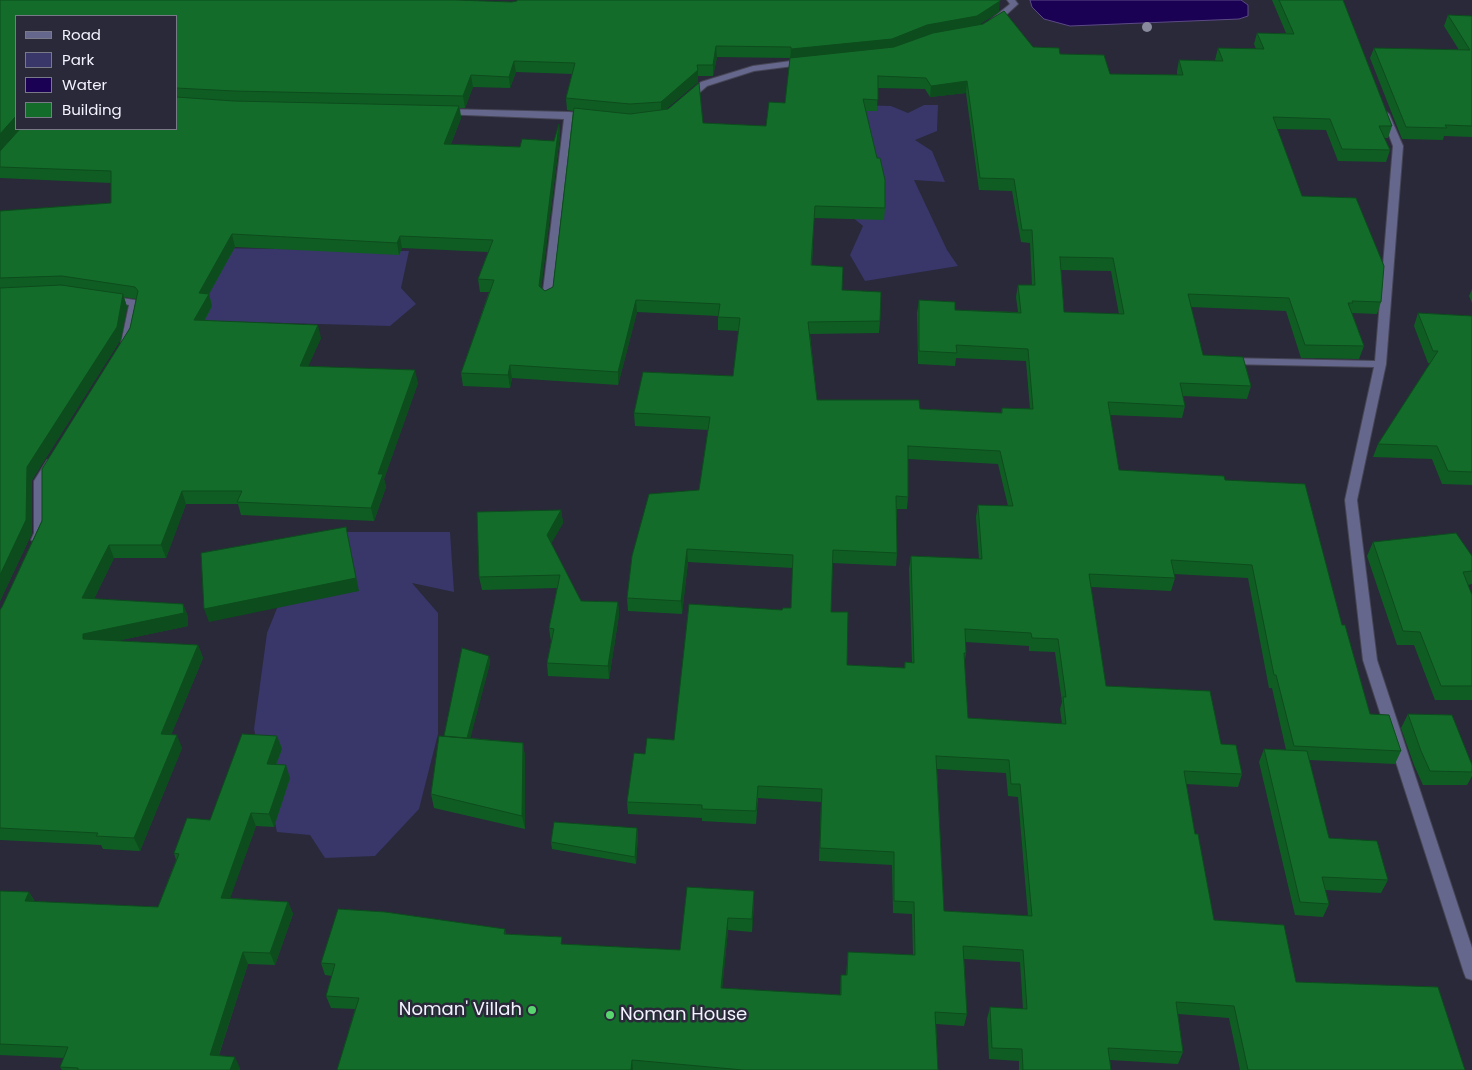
<!DOCTYPE html>
<html>
<head>
<meta charset="utf-8">
<style>
  body { margin:0 }
  #map { position:relative; width:1472px; height:1070px; overflow:hidden; background:#292939; font-family:Poppins,sans-serif }
  canvas { display:block }
  .legend { position:absolute; left:15px; top:15px; width:162px; height:115px; box-sizing:border-box; background:#292939; border:1px solid #797a88; margin:0; padding:6px 9px; list-style:none; font-size:15px; color:#f2f3fe }
  .legend li { display:flex; align-items:center; gap:10px; height:25px }
  .legend b { width:25px; border:1px solid #797a88 }
</style>
</head>
<body>
<div id="map">
<canvas width="1472" height="1070"></canvas>
<ul class="legend">
<li><b style="height:6px;background:#66678c"></b>Road</li>
<li><b style="height:14px;background:#393669"></b>Park</li>
<li><b style="height:14px;background:#1b0153"></b>Water</li>
<li><b style="height:14px;background:#136c2a"></b>Building</li>
</ul>
</div>
<script>
const c = document.querySelector('canvas').getContext('2d');
c.lineJoin = 'round';
function fillPath(path, color) {
  c.fillStyle = color;
  c.fill(path, 'evenodd');
}
function toPath(rows) {
  const path = new Path2D();
  for (const r of rows) {
    path.moveTo(r[0], r[1]);
    for (let i = 2; i < r.length; i += 2) path.lineTo(r[i], r[i + 1]);
  }
  return path;
}
function trace(path, color, width, dash) {
  c.strokeStyle = color;
  c.lineWidth = width;
  c.lineCap = dash ? 'butt' : 'round';
  c.setLineDash(dash || []);
  c.stroke(path);
}
function label(font, color, halo, rows, align = 'center') {
  c.font = font + ' Poppins,sans-serif';
  c.lineWidth = 5;
  c.setLineDash([]);
  c.textBaseline = 'middle';
  c.strokeStyle = halo;
  c.fillStyle = color;
  for (const [text, x, y, turn = 0] of rows) {
    c.save();
    c.translate(x, y);
    c.rotate((+turn || 0) * Math.PI / 180);
    c.textAlign = isNaN(turn) ? turn : align;
    if (halo) c.strokeText(text, 0, 0);
    c.fillText(text, 0, 0);
    c.restore();
  }
}
const green = toPath([
  [856,105,891,106,908,113,924,105,938,105,937,131,915,140,932,151,945,182,914,180,947,250,958,266,865,281,850,255,863,226,845,211],
  [211,248,409,251,401,288,416,304,390,326,177,320],
  [340,532,450,532,454,592,412,583,438,613,438,734,419,809,375,856,325,858,310,835,277,832,254,729,267,633,284,591]
]);
const water = toPath([
  [1030,0,1241,0,1248,5,1248,16,1239,19,1070,26,1044,19,1032,7,1030,0]
]);
const minor = toPath([
  [1007,0,1015,0,1018,4,995,25,989,25,989,21,1010,4,1007,0],
  [806,59,809,60,809,64,754,71,707,86,690,101,684,101,683,99,701,82,753,66,806,59],
  [444,109,569,112,588,114,592,117,588,120,573,119,551,301,547,302,542,299,564,119,441,114,440,112,444,109],
  [1385,111,1389,114,1403,146,1386,364,1357,500,1377,660,1472,948,1472,980,1466,978,1464,973,1363,660,1345,500,1374,367,1227,364,1221,361,1227,358,1375,361,1393,146,1381,114,1385,111],
  [109,296,135,300,140,303,130,345,122,345,121,343,129,305,105,301,104,299,109,296],
  [51,459,57,463,46,481,46,533,41,543,37,544,31,540,34,533,34,481,47,460,51,459]
]);
const trees = [
  [1147,27]
];
const wall = toPath([
  [0,0,512,2,999,12,980,24,1033,47,1060,54,1110,74,1177,75,1177,71,1179,60,1216,61,1215,60,1218,48,1256,49,1254,44,1257,33,1286,33,1272,0,1343,0,1392,126,1388,138,1384,138,1390,150,1386,162,1338,161,1326,130,1277,129,1302,196,1381,302,1377,314,1352,313,1364,346,1359,359,1301,358,1286,311,1191,307,1203,355,1251,386,1247,399,1183,396,1185,406,1182,418,1110,415,1119,470,1225,480,1342,625,1370,714,1401,751,1395,764,1309,760,1329,838,1388,880,1381,893,1325,890,1329,904,1323,917,1295,915,1259,762,1264,749,1286,750,1272,688,1269,688,1248,578,1174,574,1175,578,1171,591,1091,587,1106,686,1221,744,1242,774,1238,787,1186,784,1195,834,1214,920,1296,982,1465,1070,1240,1070,1229,1018,1178,1014,1183,1052,1178,1064,1110,1060,1111,1070,1019,1070,1019,1061,989,1059,987,1019,990,1007,1023,1009,1020,962,964,959,967,1014,964,1026,936,1024,938,1070,337,1070,355,1009,331,1008,326,996,332,976,325,975,321,963,505,929,506,935,563,944,680,950,687,887,754,903,752,932,728,930,722,989,840,995,841,975,846,975,848,952,913,955,912,914,893,913,892,865,819,861,821,802,758,798,756,824,702,821,702,818,628,814,627,802,645,754,674,740,782,610,791,608,793,568,688,562,682,614,628,611,627,598,699,490,708,430,635,426,634,413,733,376,739,331,718,330,718,316,637,312,618,385,512,378,510,388,463,386,461,373,489,292,480,292,478,279,488,252,402,248,399,255,235,247,209,294,212,306,205,320,321,338,308,366,418,383,384,479,386,487,374,521,241,515,238,504,186,504,166,558,114,558,94,599,183,604,188,617,188,626,116,641,198,645,203,658,171,735,182,748,140,851,103,849,101,845,0,840,0,610,2,607,130,328,136,299,124,297,127,307,121,339,32,480,32,533,0,601,0,211,111,203,111,183,0,178],
  [16,16,176,16,176,129,16,129],
  [717,57,790,58,785,103,766,126,703,123,666,109,698,82,698,76,713,76],
  [516,72,572,74,566,98,567,110,573,111,553,287,545,291,541,288,560,136,559,124,554,141,520,147,451,144,461,118,460,108,465,108,473,87,510,88],
  [878,88,925,89,930,97,966,93,979,190,1012,191,1021,242,1030,243,1032,285,1018,285,1016,297,1018,312,955,310,919,300,917,313,918,364,955,366,956,358,1026,361,1030,409,1002,408,1001,413,920,409,817,400,810,334,879,333,880,321,812,265,814,218,884,220,885,208,866,111,877,111],
  [1061,270,1111,271,1119,314,1064,312],
  [908,459,998,464,1008,506,978,505,976,517,979,559,911,556,909,569,912,663,905,662,904,668,847,665,831,612,832,563,896,566,897,553,897,509,907,509,908,497],
  [966,642,1029,646,1029,651,1055,652,1062,702,1060,709,1062,724,968,718,964,666,966,653],
  [937,769,1006,773,1008,796,1018,797,1028,916,944,911],
  [1448,15,1472,16,1472,137,1444,136,1443,140,1402,139,1370,58,1374,48,1459,50,1444,26],
  [1472,289,1472,303,1469,296],
  [1418,313,1472,316,1472,485,1442,484,1432,459,1373,457,1378,444,1430,363,1428,363,1414,326],
  [561,510,563,523,551,543,581,601,618,602,619,615,609,679,548,676,547,663,551,642,549,628,557,588,482,590,479,577],
  [1373,542,1472,556,1472,584,1468,585,1472,595,1472,700,1435,700,1414,645,1397,645,1367,556],
  [489,656,490,663,470,738,523,743,525,757,525,829,434,808,431,794,444,736],
  [1408,714,1472,765,1472,776,1467,785,1423,785,1414,765,1401,728],
  [277,736,282,749,276,765,290,778,274,827,256,826,230,898,288,902,293,914,275,965,248,964,219,1055,240,1068,240,1070,62,1070,60,1067,64,1058,0,1055,0,891,29,892,35,902,158,907,176,860,174,853,210,820],
  [637,828,638,835,636,864,552,849,551,842]
]);
const shadedWall = toPath([
  [1000,1,999,12,975,27,892,50,790,60,791,49,927,25],
  [716,46,717,57,713,76,713,65],
  [514,61,516,72,510,88,509,77],
  [698,70,698,82,661,113,661,102],
  [471,75,473,87,465,108,463,96],
  [967,81,966,93,930,97,931,86],
  [459,106,461,118,446,156,444,144],
  [16,116,16,129,20,129,0,151,0,134],
  [559,124,560,136,540,299,539,286],
  [232,234,235,247,209,294,212,306,198,332,194,320,199,293],
  [400,236,402,248,399,255,397,243],
  [123,294,127,307,121,339,32,480,32,533,0,601,0,575,27,467],
  [636,300,637,312,618,385,618,372],
  [318,325,321,338,303,378,300,366],
  [510,365,512,378,510,388,508,375],
  [415,370,418,383,384,479,386,487,374,521,371,508,378,474],
  [182,491,186,504,166,558,161,545],
  [561,510,563,523,549,548,547,535],
  [346,527,359,591,209,622,204,609],
  [109,545,114,558,88,611,82,598],
  [687,549,688,562,682,614,681,601],
  [618,602,619,615,609,679,608,666],
  [183,604,188,617,188,626,88,647,83,639,83,634],
  [198,645,203,658,166,747,161,734],
  [489,656,490,663,467,751,465,744],
  [177,735,182,748,140,851,134,838],
  [277,736,282,749,271,777,267,764],
  [523,743,525,757,525,829,522,816],
  [286,765,290,778,274,827,269,814],
  [251,813,256,826,226,910,221,898],
  [637,828,638,835,636,864,635,857],
  [754,891,754,903,752,932,752,919],
  [29,892,36,905,25,901],
  [288,902,293,914,275,965,270,953],
  [728,918,728,930,721,1000,721,988],
  [243,952,248,964,215,1066,210,1055],
  [235,1057,240,1068,240,1070,230,1070],
  [632,1060,633,1070,631,1070]
]);
const building = toPath([
  [0,0,456,0,512,2,517,1,517,0,1000,0,1000,1,977,16,927,25,892,39,791,49,791,47,716,46,713,65,697,65,698,70,661,102,630,104,566,98,575,63,514,61,509,77,471,75,463,96,234,91,176,88,176,16,16,16,16,116,0,134,0,0],
  [1279,0,1343,0,1392,126,1379,126,1390,150,1342,149,1330,119,1273,117,1302,196,1356,198,1384,266,1381,302,1352,301,1353,303,1348,303,1364,346,1305,345,1289,298,1188,294,1203,355,1243,357,1251,386,1180,383,1185,406,1108,402,1119,470,1224,476,1225,480,1305,484,1342,625,1345,625,1370,714,1389,715,1401,751,1294,746,1276,675,1274,675,1252,565,1171,560,1175,578,1089,574,1106,686,1210,691,1221,744,1236,745,1242,774,1184,771,1195,834,1198,834,1214,920,1284,925,1296,982,1438,987,1465,1070,1248,1070,1234,1006,1176,1002,1183,1052,1108,1048,1111,1070,1023,1070,1022,1049,992,1048,990,1007,1027,1009,1023,950,963,946,967,1014,935,1012,938,1070,743,1070,632,1060,631,1070,337,1070,359,998,326,996,335,964,321,963,338,909,385,912,505,929,504,934,562,937,561,944,680,950,687,887,754,891,752,919,728,918,721,988,841,995,841,975,847,975,848,952,915,955,914,902,894,901,894,852,820,848,822,789,758,786,756,811,702,809,702,805,627,802,634,753,645,754,647,738,674,740,689,604,782,610,783,608,791,608,793,555,687,549,681,601,627,598,632,556,649,494,699,490,710,417,634,413,643,372,733,376,740,318,718,317,720,304,636,300,618,372,510,365,508,375,461,373,494,280,478,279,493,240,400,236,397,243,232,234,199,293,209,294,194,320,318,325,300,366,415,370,378,474,383,474,371,508,237,502,242,491,182,491,161,545,109,545,82,598,183,604,184,613,83,634,83,639,198,645,161,734,177,735,134,838,96,836,98,833,0,828,0,610,2,607,42,521,42,469,130,328,138,291,135,287,62,276,0,278,0,211,111,203,111,171,0,167,0,151,20,129,176,129,176,97,234,101,459,106,444,144,520,147,522,139,554,141,559,124,539,286,545,291,553,287,574,108,630,114,668,109,699,83,703,123,766,126,769,102,785,103,790,58,894,47,933,33,983,24,1004,11,1033,47,1059,48,1060,54,1104,55,1110,74,1183,75,1179,60,1223,61,1218,48,1264,49,1257,33,1294,34,1279,0],
  [878,76,926,78,931,86,967,81,980,178,1014,179,1022,230,1032,230,1035,285,1018,285,1021,313,955,310,955,302,919,300,919,351,957,353,956,345,1028,349,1033,409,1002,408,1002,413,920,409,919,400,817,400,808,322,880,321,881,292,842,290,843,267,811,265,815,206,885,208,885,180,880,158,877,158,863,99,878,100,878,76],
  [1060,257,1113,258,1124,314,1064,312,1060,257],
  [908,446,1000,451,1013,506,978,505,982,559,911,556,914,663,905,662,905,668,847,665,848,612,831,612,833,550,897,553,896,496,908,497,908,446],
  [965,629,1031,633,1032,638,1058,639,1066,697,1063,697,1066,724,968,718,964,653,966,653,965,629],
  [936,756,1009,760,1011,784,1020,784,1032,916,944,911,936,756],
  [1448,15,1472,16,1472,126,1445,125,1447,128,1406,127,1374,48,1470,50,1448,15],
  [61,285,123,294,117,327,27,467,26,520,0,575,0,288,61,285],
  [1418,313,1472,316,1472,472,1448,471,1437,446,1378,444,1438,351,1433,351,1418,313],
  [561,510,547,535,581,601,618,602,608,666,547,663,554,629,549,628,560,575,479,577,477,512,561,510],
  [346,527,356,578,204,609,201,553,346,527],
  [1456,533,1472,556,1472,571,1463,572,1472,595,1472,686,1441,686,1420,632,1403,631,1373,542,1456,533],
  [462,648,489,656,467,738,444,736,462,648],
  [1408,714,1452,715,1472,765,1472,772,1430,771,1421,751,1408,714],
  [242,734,277,736,267,764,286,765,269,814,251,813,221,898,288,902,270,953,243,952,210,1055,235,1057,230,1070,78,1070,78,1068,60,1067,68,1047,0,1044,0,891,29,892,25,901,158,907,179,854,174,853,187,818,210,820,242,734],
  [439,736,523,743,522,816,431,794,439,736],
  [1264,749,1307,751,1329,838,1377,841,1388,880,1322,877,1329,904,1300,902,1264,749],
  [554,822,637,828,635,857,551,842,554,822]
]);
const markers = [
  [532,1010,5,"#59d56f"],
  [610,1015,5,"#59d56f"]
];
const nearPoinames = [
  ["Noman' Villah",522,1010],
  ["Noman House",620,1015,"left"]
];
fillPath(green, '#393669');
fillPath(water, '#1b0153');
trace(water, '#5c4a86', 1);
trace(minor, '#454555', 2);
fillPath(minor, '#66678c');
c.fillStyle = '#8a8a9f';
for (const [x, y] of trees) {
  c.beginPath();
  c.arc(x, y, 5, 0, 2 * Math.PI);
  c.fill();
}
fillPath(wall, '#105d24');
fillPath(shadedWall, '#0d4c1d');
fillPath(building, '#136c2a');
trace(building, '#0d4c1d', 1);
for (const [x, y, r, color] of markers) {
  const dot = new Path2D();
  dot.arc(x, y, r, 0, 2 * Math.PI);
  c.fillStyle = color;
  c.fill(dot);
  trace(dot, '#292939', 2);
}
label('18px', '#f2f3fe', '#292939', nearPoinames, 'right');
</script>
</body>
</html>
